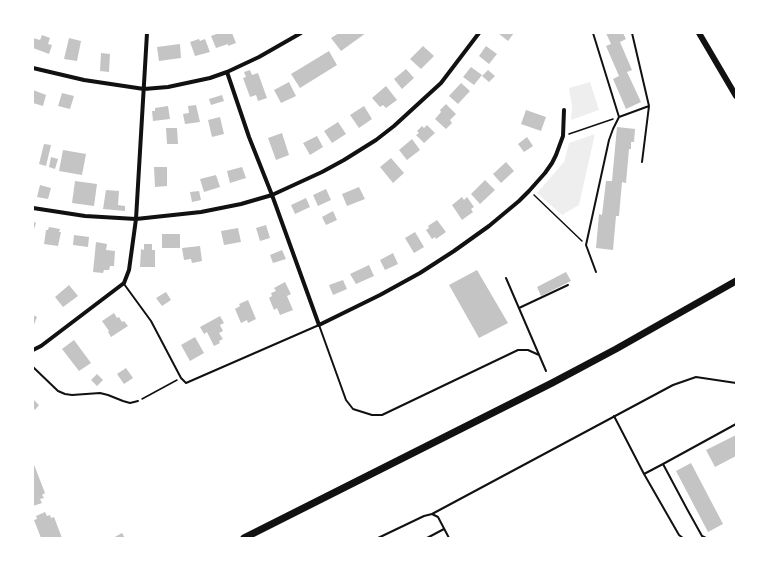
<!DOCTYPE html>
<html>
<head>
<meta charset="utf-8">
<style>
  body { margin:0 }
  #map { position:relative; width:769px; height:571px; overflow:hidden; background:#fff; font-family:"Exo 2",sans-serif }
  canvas { display:block }
  .frame { position:absolute; inset:0; border:34px solid #fff; pointer-events:none }
</style>
</head>
<body>
<div id="map">
<canvas width="769" height="571"></canvas>
<div class="frame"></div>
</div>
<script>
const c = document.querySelector('canvas').getContext('2d');
c.lineJoin = 'round';
function fillPath(path, color) {
  c.fillStyle = color;
  c.fill(path, 'evenodd');
}
function toPath(rows) {
  const path = new Path2D();
  for (const r of rows) {
    path.moveTo(r[0], r[1]);
    for (let i = 2; i < r.length; i += 2) path.lineTo(r[i], r[i + 1]);
  }
  return path;
}
function trace(path, color, width, dash) {
  c.strokeStyle = color;
  c.lineWidth = width;
  c.lineCap = dash ? 'butt' : 'round';
  c.setLineDash(dash || []);
  c.stroke(path);
}
const green = toPath([
  [590,82,599,110,571,120,572,107,569,88],
  [595,134,579,205,562,215,537,193,564,162,569,143]
]);
const building = toPath([
  [219,33,232,33,236,43,228,46,228,44,216,48,211,36],
  [339,33,366,33,341,51,331,38],
  [498,33,514,33,508,41],
  [606,33,623,33,626,39,620,42,632,70,627,72,641,102,626,109,613,79,619,76,606,46,611,44],
  [42,35,50,38,48,44,52,45,49,54,33,48,33,38,40,40],
  [69,38,81,41,77,61,64,59],
  [199,39,200,41,205,39,210,52,195,56,190,42],
  [180,44,181,58,159,61,157,47],
  [423,46,434,56,421,69,410,59],
  [486,46,497,54,489,64,479,56],
  [329,51,337,65,300,88,291,74],
  [101,53,110,54,109,72,100,71],
  [471,67,482,75,474,85,463,77],
  [406,69,414,78,402,89,394,79],
  [250,70,252,75,258,73,267,98,258,101,256,95,250,97,243,78,246,77,244,72],
  [488,70,495,76,489,82,482,76],
  [289,82,296,96,281,103,274,90],
  [461,83,470,91,458,104,449,96],
  [386,86,397,100,386,108,383,105,380,107,372,98],
  [33,90,46,95,43,106,33,103],
  [62,93,74,96,70,109,58,106],
  [222,95,224,101,211,105,209,99],
  [446,104,456,114,450,120,452,123,446,129,435,119,441,112,440,110],
  [196,105,200,122,185,124,183,114,189,113,188,106],
  [168,106,170,119,153,121,152,111,155,111,155,108],
  [364,106,372,119,359,128,350,115],
  [526,110,546,117,541,131,521,124],
  [220,117,224,134,212,137,208,120],
  [338,122,346,134,332,143,324,131],
  [427,125,435,133,424,143,416,135,419,133,417,131,422,126,424,128],
  [617,127,635,129,634,142,631,142,631,149,629,149,626,183,622,182,619,216,616,216,613,250,596,248,599,214,602,215,606,181,612,181],
  [166,128,177,128,178,144,167,144],
  [282,133,289,155,276,160,268,138],
  [317,136,323,147,310,155,303,143],
  [527,137,533,146,524,152,518,144],
  [412,139,420,150,407,160,399,150],
  [44,144,51,145,46,166,39,164],
  [63,150,86,154,82,175,59,171],
  [51,157,58,159,55,169,49,167],
  [391,158,404,173,393,183,380,167],
  [506,162,514,171,501,183,493,174],
  [154,167,167,167,167,186,155,187],
  [242,167,246,178,230,183,227,171],
  [216,175,220,187,204,192,200,179],
  [485,180,495,190,480,204,471,194],
  [75,181,97,184,94,206,72,203],
  [40,185,51,188,48,199,37,197],
  [359,187,365,199,347,206,342,194],
  [326,189,331,200,318,206,313,195],
  [106,190,119,191,118,205,125,206,125,211,103,209],
  [199,191,201,200,192,202,190,192],
  [462,197,464,200,467,197,474,207,471,209,473,212,462,220,452,205],
  [306,198,310,207,295,214,291,205],
  [333,211,337,220,326,225,322,217],
  [437,220,446,232,436,239,435,237,432,239,426,230,429,228,428,226],
  [33,222,36,223,33,232],
  [266,225,270,238,260,241,256,228],
  [49,227,60,229,59,232,61,232,58,246,44,244,46,230,48,230],
  [238,228,241,242,224,245,221,231],
  [415,232,424,247,414,253,405,238],
  [162,234,180,234,180,248,162,248],
  [74,235,89,237,88,247,73,245],
  [96,242,107,244,106,250,115,251,114,266,110,266,109,270,104,270,103,273,93,272],
  [144,244,152,244,152,250,155,250,155,267,140,267,141,249,144,250],
  [200,246,202,261,192,263,191,259,184,260,182,248],
  [282,250,286,259,273,263,270,255],
  [393,253,398,264,385,270,380,260],
  [369,265,374,276,356,284,350,274],
  [477,270,508,323,479,338,449,285],
  [566,272,571,281,541,296,537,287],
  [343,280,347,289,333,295,329,285],
  [285,282,291,294,287,296,293,310,280,315,277,308,274,310,269,298,272,296,271,293,276,291,274,288],
  [69,285,78,296,63,307,55,297],
  [166,292,171,300,162,306,156,298],
  [248,300,256,319,248,323,247,320,241,323,235,309,240,306,239,304],
  [114,313,117,318,119,317,122,322,124,321,128,326,111,337,108,332,109,331,102,321],
  [33,315,37,317,33,327],
  [220,316,224,323,220,325,223,331,219,333,223,339,219,341,220,343,214,346,207,332,204,334,200,327],
  [195,337,204,353,190,361,181,345],
  [74,340,91,363,79,371,62,349],
  [126,368,133,378,124,384,117,374],
  [97,374,103,380,97,386,91,380],
  [33,399,39,405,35,410,33,407],
  [736,435,736,456,715,467,706,450],
  [33,462,45,493,42,495,44,498,40,499,42,503,33,506],
  [691,463,723,524,708,532,676,471],
  [45,512,47,516,50,515,51,518,54,517,62,538,41,538,34,520,37,519,36,516],
  [122,533,125,538,113,538]
]);
const path = toPath([
  [569,134,613,119],
  [534,195,582,241],
  [142,399,177,380]
]);
const service = toPath([
  [593,33,619,117,613,129,609,140,586,245,596,272],
  [619,117,649,106,632,33],
  [642,162,649,106],
  [506,278,546,371],
  [124,284,151,321,181,378,186,383,319,325,346,400,353,409,372,415,382,415,518,350,528,350,539,355],
  [519,308,568,285],
  [33,367,58,391,65,394,72,395,100,393,108,395,123,401,130,403,138,401],
  [614,416,644,474,663,464],
  [644,474,679,535,683,538],
  [432,514,673,385,696,377,736,383],
  [378,538,424,516,432,514,438,517,449,538],
  [427,538,444,529],
  [706,538,702,536,687,509,663,464,736,424]
]);
const minor = toPath([
  [33,68,84,80,144,89,168,87,210,78,227,72,259,57,301,33],
  [227,72,249,137,272,195,319,325,380,295,420,273,454,251,489,226,519,201,529,191,545,173,552,163,556,155,563,136,564,110],
  [33,208,85,216,136,219,201,212,241,204,272,195,322,172,344,160,376,140,394,126,441,83,479,33],
  [33,350,41,346,124,283,129,270,136,219,147,33]
]);
const secondary = toPath([
  [699,33,736,96]
]);
const trunk = toPath([
  [244,538,552,383,616,349,736,281]
]);
fillPath(green, '#eee');
fillPath(building, '#c4c4c4');
trace(path, '#111', 1.5);
trace(service, '#111', 2);
trace(minor, '#111', 4);
trace(secondary, '#111', 6);
trace(trunk, '#111', 7);
</script>
</body>
</html>
